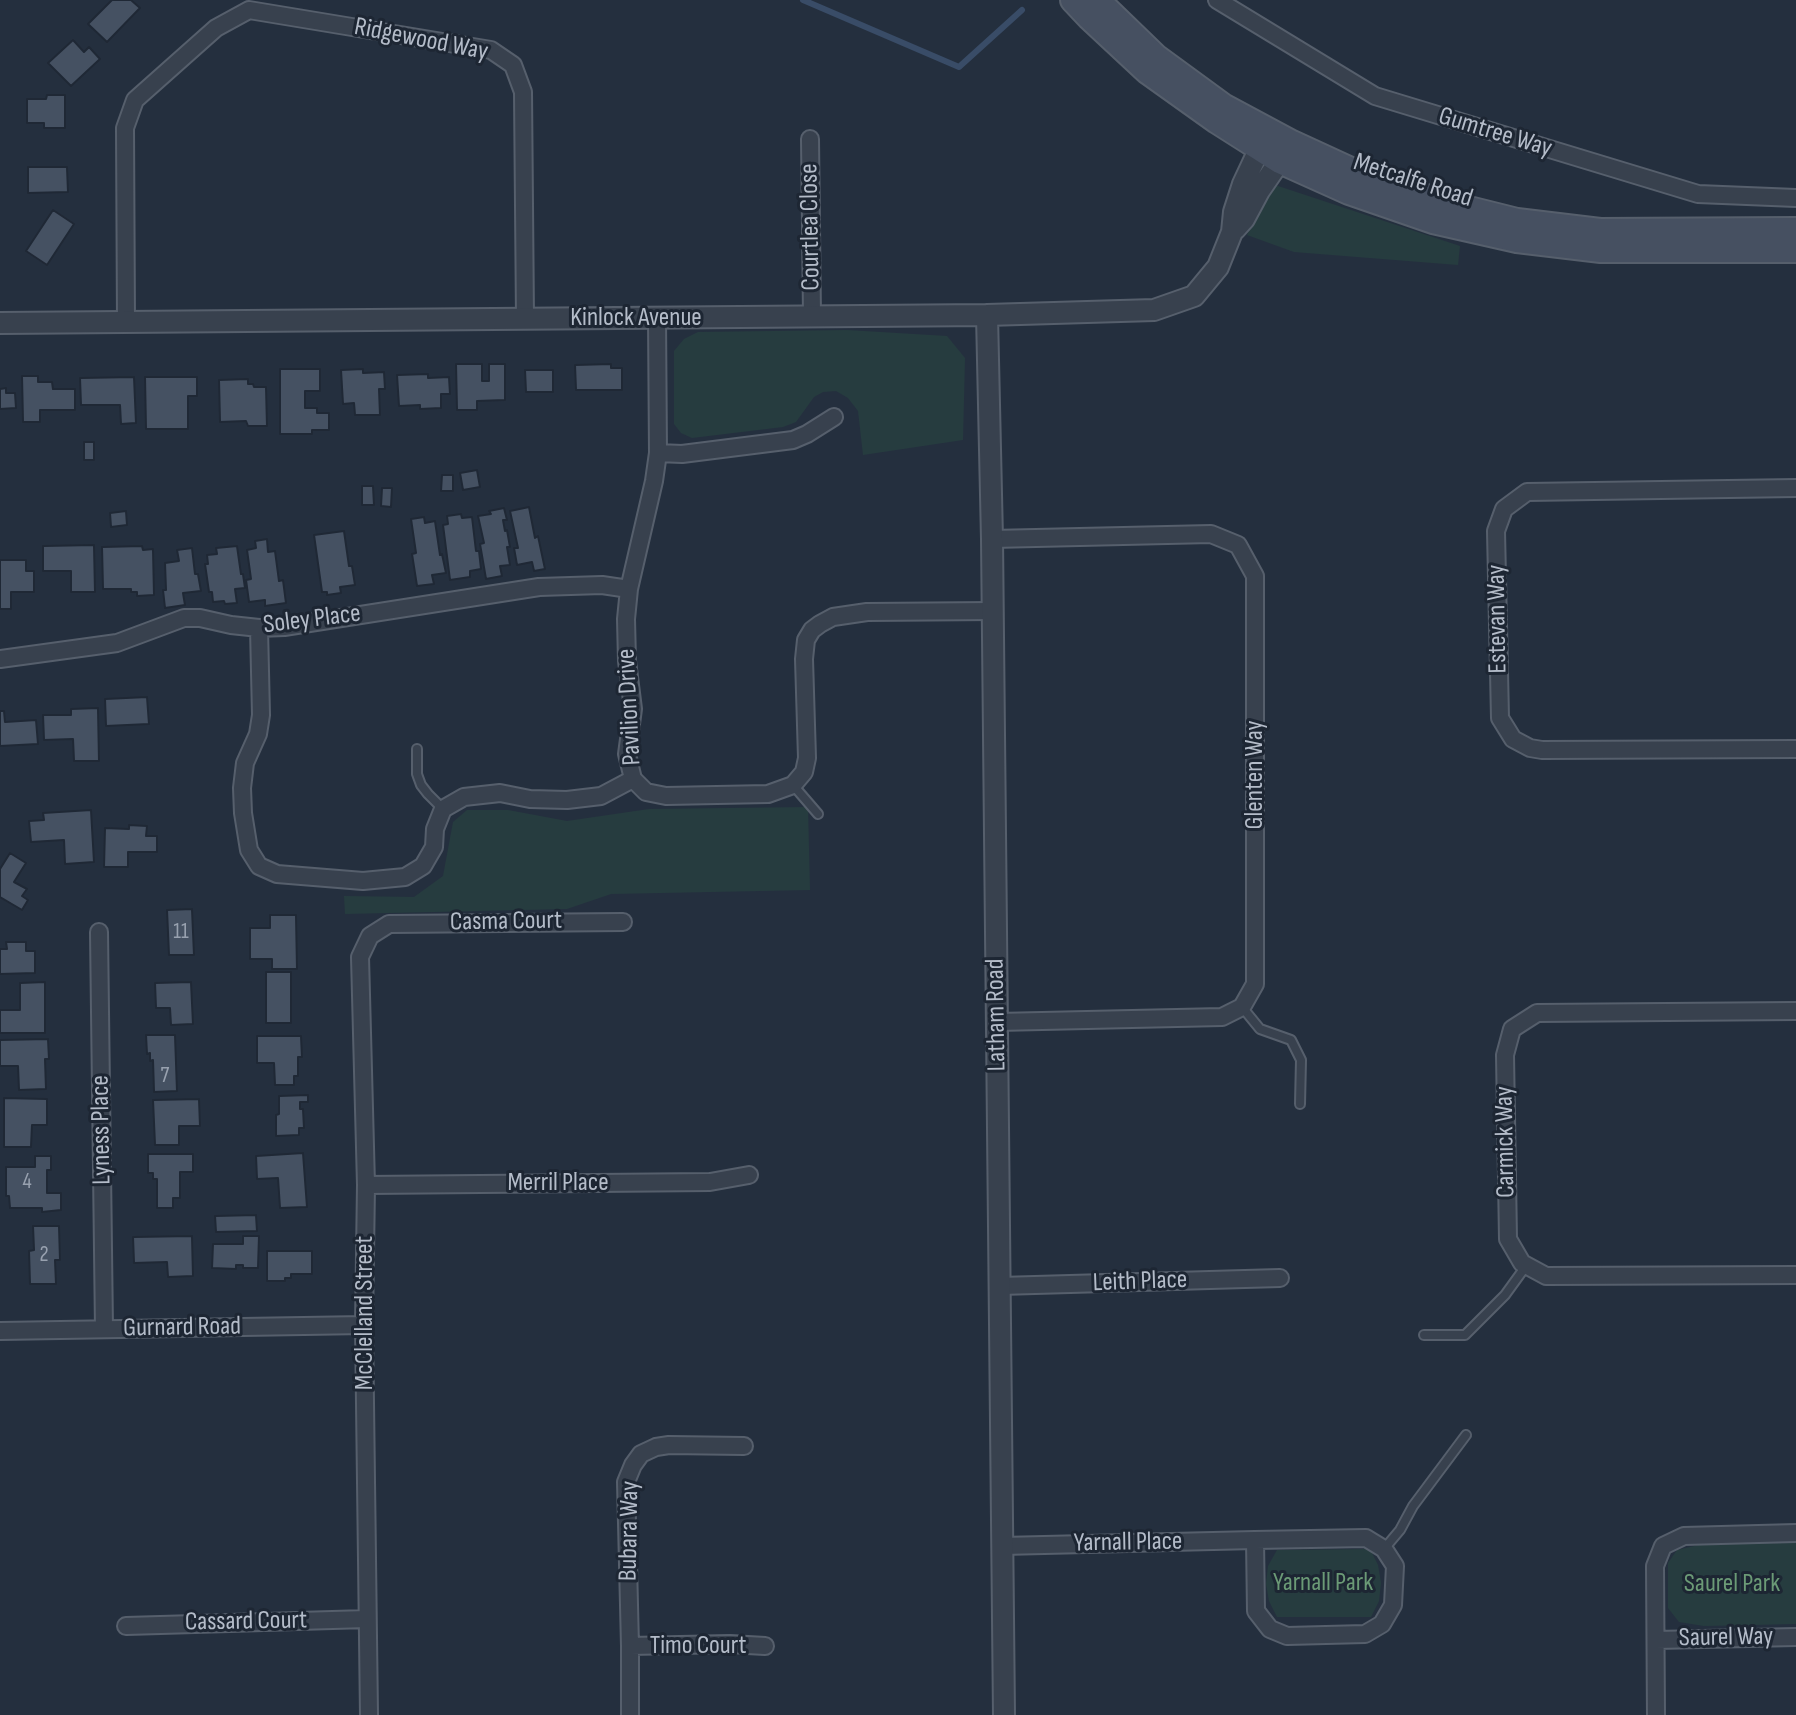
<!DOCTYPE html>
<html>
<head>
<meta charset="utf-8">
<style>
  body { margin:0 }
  canvas { display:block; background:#242f3e }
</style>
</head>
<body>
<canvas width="1796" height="1715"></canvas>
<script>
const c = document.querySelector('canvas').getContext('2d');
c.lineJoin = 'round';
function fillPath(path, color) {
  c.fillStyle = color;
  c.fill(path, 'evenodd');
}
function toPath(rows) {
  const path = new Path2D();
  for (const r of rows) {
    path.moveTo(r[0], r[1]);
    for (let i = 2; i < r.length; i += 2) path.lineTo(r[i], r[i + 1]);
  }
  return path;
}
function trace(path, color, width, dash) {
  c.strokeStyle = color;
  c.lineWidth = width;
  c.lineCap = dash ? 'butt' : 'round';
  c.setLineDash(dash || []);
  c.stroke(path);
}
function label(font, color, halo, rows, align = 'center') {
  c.font = font + ' "Sofia Sans Condensed",sans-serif';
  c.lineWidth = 6;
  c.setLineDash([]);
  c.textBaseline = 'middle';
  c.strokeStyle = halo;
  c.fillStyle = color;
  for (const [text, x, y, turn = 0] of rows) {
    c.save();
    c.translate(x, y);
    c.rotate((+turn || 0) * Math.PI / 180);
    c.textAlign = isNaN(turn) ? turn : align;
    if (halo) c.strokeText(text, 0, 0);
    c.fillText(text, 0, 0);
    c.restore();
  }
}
const green = toPath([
  [1272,184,1460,246,1458,265,1294,252,1247,235],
  [847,330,947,336,965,358,963,440,863,455,858,411,848,398,836,391,823,392,814,397,796,422,783,427,692,438,681,433,674,424,674,351,684,339,698,332],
  [808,807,810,890,611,894,567,909,345,914,344,896,414,897,443,876,453,822,467,810,508,810,567,821,649,809],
  [1796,1543,1796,1624,1704,1626,1679,1622,1668,1608,1668,1563,1677,1550,1703,1544],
  [1370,1549,1378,1565,1381,1583,1379,1601,1371,1617,1277,1617,1269,1601,1266,1584,1268,1566,1277,1550]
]);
const stream = toPath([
  [803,0,959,67,1022,10]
]);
const building = toPath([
  [112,0,131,0,140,8,107,42,88,24,112,0],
  [73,40,84,52,89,47,100,59,71,86,48,63,73,40],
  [47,95,65,95,65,128,44,128,44,123,27,123,27,99,46,99,47,95],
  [28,167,67,167,68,192,28,193,28,167],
  [53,210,74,224,47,265,26,251,53,210],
  [456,364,482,364,482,381,489,381,489,364,505,364,505,400,477,401,477,410,457,410,456,364],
  [611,364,611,368,622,368,622,390,576,390,575,365,611,364],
  [280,369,320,369,320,391,305,391,305,408,317,408,317,413,329,413,329,430,312,430,312,434,280,434,280,369],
  [363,369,363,373,384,372,385,389,379,389,380,415,355,415,354,403,343,404,341,370,363,369],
  [525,370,553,370,553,392,526,392,525,370],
  [428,374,428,378,449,377,450,394,441,394,441,408,420,409,420,405,399,406,397,375,428,374],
  [22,376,38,376,38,382,52,382,53,389,75,389,75,410,40,410,40,422,23,422,22,376],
  [134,377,136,423,121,424,120,405,81,405,80,378,134,377],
  [145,377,197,377,197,396,188,396,188,429,146,429,145,377],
  [248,379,248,384,253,384,254,387,266,387,267,426,248,426,246,421,220,422,219,380,248,379],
  [6,388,6,393,15,393,16,408,0,409,0,389,6,388],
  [84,442,94,442,94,460,84,460,84,442],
  [477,470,480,487,463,490,460,473,477,470],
  [442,475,453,475,453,491,441,491,442,475],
  [362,486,373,486,374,505,362,505,362,486],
  [382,488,392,488,391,507,381,506,382,488],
  [529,507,535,538,538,536,545,569,534,571,532,562,517,565,514,548,518,548,510,511,529,507],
  [504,508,507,520,503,520,505,531,507,530,510,547,507,547,510,565,500,566,502,576,486,579,480,544,484,543,478,516,491,514,489,511,504,508],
  [126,511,127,525,111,527,110,513,126,511],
  [461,514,462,518,472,517,476,551,479,551,481,569,470,571,470,577,450,580,443,525,448,524,447,516,461,514],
  [424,517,425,523,435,521,440,555,442,554,446,573,432,575,434,584,417,586,412,554,416,553,411,519,424,517],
  [344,531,349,566,352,566,355,585,340,587,341,593,327,595,327,592,322,592,314,535,344,531],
  [267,539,268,552,275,551,279,581,283,580,286,603,265,606,265,600,249,602,246,580,251,579,247,550,256,548,255,541,267,539],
  [94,545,95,592,71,592,71,571,43,571,43,546,94,545],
  [142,546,143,550,153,549,154,595,137,596,137,592,131,592,131,589,103,589,102,547,142,546],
  [237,546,241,574,243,574,245,588,235,589,237,603,225,604,224,601,213,602,212,592,209,592,205,564,208,564,207,555,217,554,216,548,237,546],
  [192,548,195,574,198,574,201,591,183,593,185,605,165,608,163,590,166,590,165,563,179,561,177,550,192,548],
  [0,560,26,560,26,571,34,571,34,592,11,592,11,609,0,609,0,560],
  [147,697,149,724,106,726,105,699,147,697],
  [98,708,99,761,74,761,73,739,44,740,43,715,71,715,71,709,98,708],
  [0,711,4,711,5,722,36,720,38,744,0,746,0,711],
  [91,810,94,862,65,864,64,840,31,842,29,821,44,820,43,813,91,810],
  [129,825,147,826,146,836,157,836,157,852,128,852,128,867,104,867,105,828,129,829,129,825],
  [10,853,26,863,14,882,27,889,22,896,28,900,22,910,0,897,0,869,10,853],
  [192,909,194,955,169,955,167,910,192,909],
  [270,915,296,915,297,969,272,969,272,959,250,959,250,928,270,928,270,915],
  [6,942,26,942,26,951,35,951,35,973,0,974,0,949,7,949,6,942],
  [266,972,291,972,291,1023,266,1023,266,972],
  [45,982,45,1033,0,1033,0,1010,20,1010,20,983,45,982],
  [191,982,193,1024,171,1025,170,1008,156,1008,155,983,191,982],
  [146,1035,175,1035,177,1091,154,1092,153,1060,150,1061,150,1053,147,1054,146,1035],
  [257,1036,301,1036,302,1057,298,1057,298,1076,294,1076,294,1085,275,1085,274,1063,257,1063,257,1036],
  [48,1039,49,1059,45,1059,46,1089,19,1090,18,1066,0,1066,0,1040,48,1039],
  [308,1095,308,1102,300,1102,300,1109,303,1109,304,1128,299,1128,299,1135,276,1136,276,1115,279,1114,279,1096,308,1095],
  [4,1098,47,1099,47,1125,32,1125,31,1147,4,1147,4,1098],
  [199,1099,200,1126,179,1126,179,1145,155,1145,153,1100,199,1099],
  [303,1153,307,1207,280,1208,278,1178,257,1179,256,1156,303,1153],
  [148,1154,193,1154,193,1172,180,1172,180,1198,173,1198,173,1208,157,1208,157,1179,153,1179,153,1173,148,1173,148,1154],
  [35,1156,51,1156,51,1170,47,1170,47,1193,61,1193,61,1210,42,1212,42,1208,10,1208,9,1196,6,1196,6,1167,35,1167,35,1156],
  [256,1215,257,1231,216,1232,215,1216,256,1215],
  [33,1226,59,1226,60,1260,55,1260,56,1284,30,1284,29,1251,34,1250,33,1226],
  [192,1236,193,1276,168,1277,167,1262,134,1263,133,1237,192,1236],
  [243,1236,259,1236,258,1268,243,1268,243,1265,236,1265,236,1269,212,1268,213,1244,243,1244,243,1236],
  [267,1251,312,1251,312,1274,291,1274,291,1278,285,1278,285,1281,267,1281,267,1251]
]);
const service = toPath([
  [417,749,417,774,421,785,428,794,443,809],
  [793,785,818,814],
  [1242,1007,1260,1029,1291,1040,1301,1060,1300,1104],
  [1424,1335,1465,1335,1505,1295,1526,1266],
  [1384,1549,1400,1530,1413,1506,1466,1435]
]);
const minor = toPath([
  [1217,0,1375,96,1698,194,1796,198],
  [810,139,812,316],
  [657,318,658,453,654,481,629,589,626,619,627,661,633,709,627,754,633,779,646,792,666,796,768,794,793,785,804,772,807,758,804,659,806,640,812,630,820,624,833,617,867,612,993,611],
  [126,322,125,128,135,100,216,28,249,10,491,50,513,65,523,92,525,319],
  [658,453,682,454,793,440,807,434,834,417],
  [1796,488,1527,492,1504,509,1496,531,1500,718,1513,739,1530,748,1542,750,1796,749],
  [992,539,1211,534,1238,545,1255,576,1255,984,1242,1007,1222,1017,997,1022],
  [259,628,261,715,258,734,245,763,242,788,243,813,249,850,259,866,277,874,363,881,405,877,423,866,434,847,435,829,443,809,464,797,500,793,530,799,567,800,601,796,633,779],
  [0,659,117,643,184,618,200,618,231,625,259,628,284,627,539,587,602,585,629,589],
  [99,932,104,1329],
  [1796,1011,1537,1013,1512,1029,1505,1055,1508,1239,1522,1263,1546,1276,1796,1275],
  [366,1185,710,1182,749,1175],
  [1000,1286,1280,1278],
  [0,1331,364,1325],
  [1002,1546,1255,1540,1366,1538,1384,1549,1395,1566,1393,1605,1382,1624,1365,1634,1287,1636,1270,1629,1256,1611,1255,1540],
  [126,1626,367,1619],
  [1656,1640,1796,1637],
  [630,1646,730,1644,765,1646],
  [369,1715,364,1325,366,1185,360,957,370,936,389,924,623,922],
  [630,1715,630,1646,626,1482,633,1465,641,1454,656,1447,669,1445,744,1446],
  [1656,1715,1655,1566,1663,1546,1684,1536,1796,1533]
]);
const tertiary = toPath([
  [1235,229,1244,219,1259,191,1288,149],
  [987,315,992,539,1004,1715],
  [0,323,987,315,1154,310,1194,296,1218,267,1232,232,1234,212,1243,184,1266,135]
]);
const secondary = toPath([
  [1073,0,1089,17,1147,71,1217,121,1280,161,1349,192,1433,221,1517,240,1601,250,1796,250],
  [1097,0,1156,57,1223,106,1292,143,1355,172,1437,201,1517,221,1600,231,1796,230]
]);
const numberNames = [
  ["11",181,932],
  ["7",165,1076],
  ["4",27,1182],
  ["2",44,1255]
];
const streetNames = [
  ["Ridgewood Way",421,40,11],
  ["Gumtree Way",1495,133,17],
  ["Metcalfe Road",1413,181,18],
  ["Courtlea Close",811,227,-91],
  ["Kinlock Avenue",636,318],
  ["Estevan Way",1498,619,-91],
  ["Soley Place",312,620,-7],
  ["Pavilion Drive",630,707,-93],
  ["Glenten Way",1255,775,-90],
  ["Casma Court",506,922,-1],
  ["Latham Road",997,1015,-91],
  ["Lyness Place",102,1130,-91],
  ["Carmick Way",1506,1142,-91],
  ["Merril Place",558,1183],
  ["Leith Place",1140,1282,-2],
  ["McClelland Street",365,1313,-90],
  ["Gurnard Road",182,1328,-1],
  ["Bubara Way",630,1531,-89],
  ["Yarnall Place",1128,1543,-1],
  ["Cassard Court",246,1622,-1],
  ["Saurel Way",1726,1638,-1],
  ["Timo Court",698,1646]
];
const parkNames = [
  ["Yarnall Park",1323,1583],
  ["Saurel Park",1732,1584]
];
fillPath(green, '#263c3f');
trace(stream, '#394c67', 6);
fillPath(building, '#455162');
trace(building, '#1f2835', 2);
trace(service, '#565f6c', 12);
trace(minor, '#565f6c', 20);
trace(tertiary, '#565f6c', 24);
trace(secondary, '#565f6c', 28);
trace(service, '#38414e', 8);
trace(minor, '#38414e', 16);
trace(tertiary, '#38414e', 20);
trace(secondary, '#465061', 24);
label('22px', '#98a1af', null, numberNames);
label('26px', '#b4bcc9', '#1d2633', streetNames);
label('26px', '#6b9a76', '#1d2633', parkNames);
</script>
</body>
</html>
